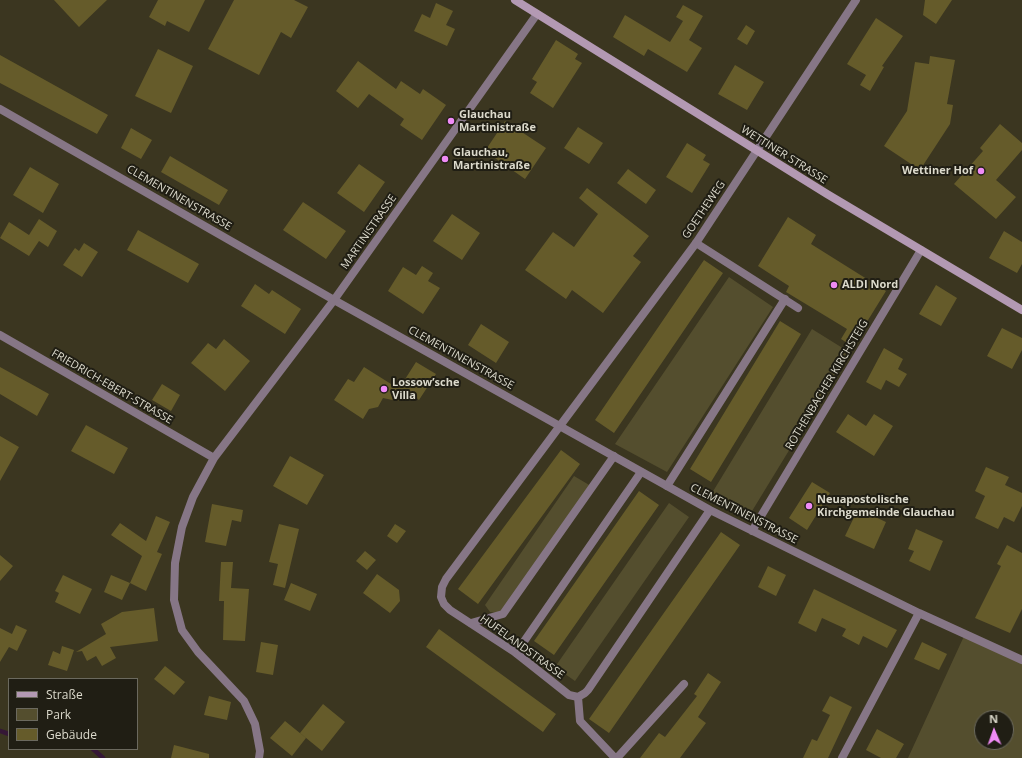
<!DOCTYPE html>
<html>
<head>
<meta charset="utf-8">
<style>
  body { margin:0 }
  #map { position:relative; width:1022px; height:758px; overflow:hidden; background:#3b3620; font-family:"Open Sans",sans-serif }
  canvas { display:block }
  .legend { position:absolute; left:8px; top:678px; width:130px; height:72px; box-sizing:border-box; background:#201e14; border:1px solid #6b695e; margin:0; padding:5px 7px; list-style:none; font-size:12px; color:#dcdacc }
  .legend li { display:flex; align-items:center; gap:8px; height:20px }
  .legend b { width:20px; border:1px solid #6b695e }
  .north { position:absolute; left:974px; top:710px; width:40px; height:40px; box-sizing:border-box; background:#201e14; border:1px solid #6b695e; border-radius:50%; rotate:358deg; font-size:11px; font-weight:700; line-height:16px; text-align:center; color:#dcdacc }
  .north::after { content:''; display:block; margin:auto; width:14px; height:18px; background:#f08bf6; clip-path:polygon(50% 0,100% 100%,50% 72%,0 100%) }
</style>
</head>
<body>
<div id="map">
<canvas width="1022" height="758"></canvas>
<ul class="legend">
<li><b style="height:5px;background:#b399b3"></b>Straße</li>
<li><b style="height:11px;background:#544e2e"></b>Park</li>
<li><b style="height:11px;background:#655b2a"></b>Gebäude</li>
</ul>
<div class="north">N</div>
</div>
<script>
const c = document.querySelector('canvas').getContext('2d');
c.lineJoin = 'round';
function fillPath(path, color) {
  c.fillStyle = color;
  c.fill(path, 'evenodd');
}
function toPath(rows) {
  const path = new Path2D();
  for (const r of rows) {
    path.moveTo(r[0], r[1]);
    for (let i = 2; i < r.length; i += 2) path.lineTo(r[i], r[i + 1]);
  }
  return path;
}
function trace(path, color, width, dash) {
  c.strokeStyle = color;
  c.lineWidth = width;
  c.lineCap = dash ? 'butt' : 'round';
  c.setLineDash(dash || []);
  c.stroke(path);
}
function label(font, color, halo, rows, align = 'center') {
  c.font = font + ' "Open Sans",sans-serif';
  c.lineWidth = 4;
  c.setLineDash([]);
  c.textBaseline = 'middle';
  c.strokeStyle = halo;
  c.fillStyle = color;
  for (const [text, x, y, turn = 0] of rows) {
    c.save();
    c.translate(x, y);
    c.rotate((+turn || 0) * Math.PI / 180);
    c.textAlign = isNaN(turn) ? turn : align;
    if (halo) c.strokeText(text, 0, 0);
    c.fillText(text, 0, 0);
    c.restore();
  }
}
const green = toPath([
  [729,277,773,307,667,472,615,444],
  [812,329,849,352,749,516,712,493],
  [574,476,591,486,503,614,490,612,485,605],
  [669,503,689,517,575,681,555,667],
  [965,634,1022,660,1022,758,908,758],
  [982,718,1006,718,1006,742,982,742]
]);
const stream = toPath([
  [0,731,9,734],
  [93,749,103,758]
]);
const building = toPath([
  [54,0,107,0,79,27],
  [158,0,205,0,189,32,167,21,165,26,149,17],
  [234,0,294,0,308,7,291,38,281,32,259,75,208,49],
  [925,0,952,0,936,24,923,15],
  [436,3,453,11,446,25,455,29,447,46,414,31,422,14,430,18],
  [683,5,703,16,689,40,702,48,687,72,648,49,644,56,613,37,625,15,670,42,683,21,676,17],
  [876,18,903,36,882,66,884,67,870,91,860,85,866,75,847,64],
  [746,25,755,31,747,45,737,39],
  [556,40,578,54,575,59,582,63,553,108,530,93,537,82,532,79],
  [158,49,193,66,171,113,135,96],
  [0,55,108,115,97,134,0,83],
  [930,56,955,60,947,104,953,105,950,124,920,170,884,146,907,111,915,62,929,64],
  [358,61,396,89,401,81,420,94,423,89,446,105,422,140,400,125,404,119,369,94,358,108,336,91],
  [735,65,764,82,747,110,718,94],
  [505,121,546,148,525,179,485,151],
  [1000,124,1022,143,1022,150,996,180,1016,197,996,219,954,184,983,151,980,148],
  [578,127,603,143,589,164,564,148],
  [131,128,152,140,141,159,121,148],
  [687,143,706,155,703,160,710,164,692,193,666,177],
  [170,156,228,190,219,205,161,172],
  [359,164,385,182,364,212,337,193],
  [30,167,59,184,43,213,13,195],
  [628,169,656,190,646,204,617,183],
  [587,188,649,236,633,256,641,262,603,313,572,290,566,299,525,270,553,232,574,247,598,214,579,198],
  [303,202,346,231,326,259,283,230],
  [452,214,480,233,462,260,433,241],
  [788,217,816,235,811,244,886,291,852,346,841,339,847,329,786,292,789,286,758,266],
  [39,219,57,231,48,247,39,241,29,256,0,238,9,222,29,235],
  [138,230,199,264,188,283,127,250],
  [1004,231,1022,242,1022,264,1017,273,989,258],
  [84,243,98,252,82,277,63,265,75,248,79,251],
  [704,260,723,273,614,433,595,420],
  [422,266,433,273,428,281,440,288,423,314,388,291,403,267,416,275],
  [255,284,269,294,272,290,301,309,285,334,241,306],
  [936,285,957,298,941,326,919,314],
  [780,321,801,334,711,482,690,469],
  [481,324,509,342,496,363,468,345],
  [1002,328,1022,338,1022,350,1012,369,987,356],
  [224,339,250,361,225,391,191,363,208,343,216,349],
  [884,348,903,359,898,369,907,374,899,387,886,380,881,390,866,382],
  [416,362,436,374,419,400,414,396,397,401,383,398,378,407,369,409,363,419,334,400,348,379,354,382,364,367,391,384,396,385,402,384],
  [0,367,49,394,37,416,0,394],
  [162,384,180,395,171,411,152,400],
  [848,414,866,426,874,414,893,426,874,456,836,432],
  [86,425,128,448,114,474,71,451],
  [0,436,19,447,0,481],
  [561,450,580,464,478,604,458,589],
  [290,456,324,475,307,505,273,486],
  [986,467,1009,477,1005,485,1022,493,1022,506,1014,522,1004,517,998,529,975,518,985,496,975,491],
  [812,482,830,493,807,530,789,518],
  [639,491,659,505,554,655,534,641],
  [212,504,243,510,241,522,232,520,226,546,205,542],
  [858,509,886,522,874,549,845,536],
  [156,516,170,522,157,552,162,554,146,591,130,583,142,556,111,535,120,523,146,541],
  [279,524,299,529,285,588,273,585,278,564,269,562],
  [395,524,406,531,397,543,387,536],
  [916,529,943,541,930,571,909,561,914,551,908,549],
  [721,532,740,545,609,733,589,719],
  [1007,545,1022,553,1022,609,1010,633,975,618,1001,566,997,564],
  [365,551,376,560,367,570,356,561],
  [0,555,13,566,0,581],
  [221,562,233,562,231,588,249,589,245,641,223,640,224,601,219,601],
  [768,566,786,575,776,596,758,587],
  [377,574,399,590,400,601,390,613,363,593],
  [63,575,92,589,80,614,55,602,59,593,55,591],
  [111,575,130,583,122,600,104,592],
  [291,583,317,594,310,611,284,600],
  [814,589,897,630,887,648,863,636,859,645,842,636,846,629,822,618,816,632,798,623],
  [154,608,158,641,110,647,116,658,102,666,96,656,87,661,82,651,76,652,106,634,101,624,122,612],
  [16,625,27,630,17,651,9,647,0,662,0,628,12,634],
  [439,629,556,714,543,732,426,647],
  [261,642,278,645,273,675,256,672],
  [922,642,947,654,939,670,914,659],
  [62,646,74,650,67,671,48,665,53,651,60,654],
  [165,666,185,682,174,695,154,679],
  [708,673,721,682,698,717,706,723,680,758,640,758,659,733,665,737,697,696,694,694],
  [209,696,231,702,227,720,204,715],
  [830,696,852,707,828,758,803,758,812,739,817,741,830,715,822,711],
  [323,704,345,722,322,751,300,733],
  [285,721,306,738,292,756,270,738],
  [877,729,904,744,896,758,881,758,866,750],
  [174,745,209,754,209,758,171,758]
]);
const lane = toPath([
  [696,243,798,308],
  [667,486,785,299],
  [471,623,503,614,614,456],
  [516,653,641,472],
  [578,697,580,721,615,758],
  [617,758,684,684]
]);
const street = toPath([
  [0,109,334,300,710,510,919,613,1022,660],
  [0,335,214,458],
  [710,510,588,690,585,693,578,697,569,695,516,653,450,610,444,604,441,597,442,587,446,579,696,243,856,0],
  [752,531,921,250],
  [259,758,260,751,255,724,244,701,198,652,182,630,174,600,175,563,182,527,193,497,214,458,334,300,537,14],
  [842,758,919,613]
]);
const secondary = toPath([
  [515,0,827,194,1022,310]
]);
const markers = [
  [451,121,4,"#f08bf6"],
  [445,159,4,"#f08bf6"],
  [981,171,4,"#f08bf6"],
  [834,285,4,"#f08bf6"],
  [384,389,4,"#f08bf6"],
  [809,506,4,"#f08bf6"]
];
const poiNames = [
  ["Glauchau",459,115],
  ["Martinistraße",459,128],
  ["Glauchau,",453,153],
  ["Martinistraße",453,166],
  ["Wettiner Hof",973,171,"right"],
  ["ALDI Nord",842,285],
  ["Lossow’sche",392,383],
  ["Villa",392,396],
  ["Neuapostolische",817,500],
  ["Kirchgemeinde Glauchau",817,513]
];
const streetNames = [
  ["WETTINER STRASSE",784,155,32],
  ["CLEMENTINENSTRASSE",179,198,30],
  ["GOETHEWEG",704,210,-56],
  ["MARTINISTRASSE",369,232,-55],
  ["CLEMENTINENSTRASSE",461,358,29],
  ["ROTHENBACHER KIRCHSTEIG",827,385,-59],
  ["FRIEDRICH-EBERT-STRASSE",112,387,30],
  ["CLEMENTINENSTRASSE",744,514,27],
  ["HUFELANDSTRASSE",522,647,36]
];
fillPath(green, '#544e2e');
trace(stream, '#351736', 4.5);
fillPath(building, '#655b2a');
trace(lane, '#867686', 8);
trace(street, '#867686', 8);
trace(secondary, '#b399b3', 8);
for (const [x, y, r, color] of markers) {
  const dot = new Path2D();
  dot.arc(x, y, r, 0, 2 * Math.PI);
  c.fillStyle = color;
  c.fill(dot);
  trace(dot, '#201e14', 1.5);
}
label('bold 11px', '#dcdacc', '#201e14', poiNames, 'left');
label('11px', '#dcdacc', '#201e14', streetNames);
</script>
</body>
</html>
